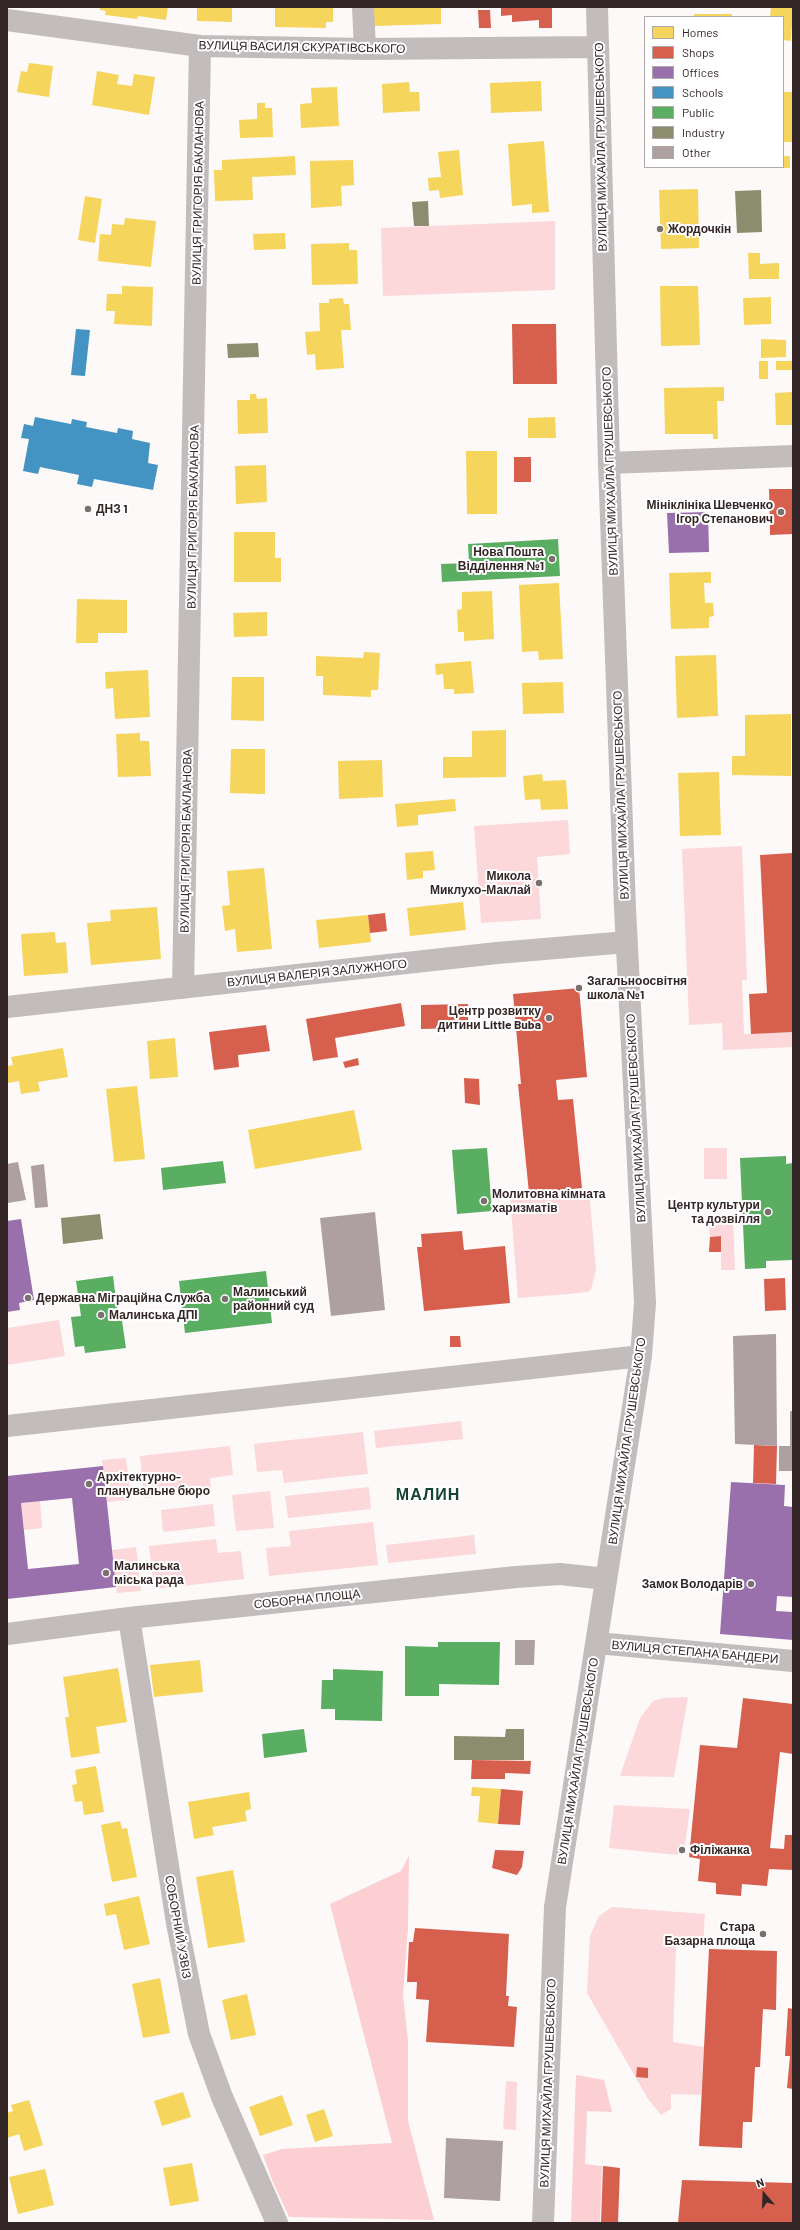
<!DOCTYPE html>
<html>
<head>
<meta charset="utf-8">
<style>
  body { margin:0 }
  #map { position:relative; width:800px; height:2230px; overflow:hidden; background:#fdf9f9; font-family:Barlow,sans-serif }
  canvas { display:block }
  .frame { position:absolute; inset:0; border:8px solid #342627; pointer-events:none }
  .legend { position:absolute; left:644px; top:16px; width:140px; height:152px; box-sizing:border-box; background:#fff; border:1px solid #aea8a9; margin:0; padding:5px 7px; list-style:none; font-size:12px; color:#342627 }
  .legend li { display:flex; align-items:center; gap:8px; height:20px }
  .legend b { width:20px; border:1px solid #aea8a9 }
  .north { position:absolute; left:744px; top:2174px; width:40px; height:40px; -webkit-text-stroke:3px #fff; paint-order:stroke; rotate:341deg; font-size:11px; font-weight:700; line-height:16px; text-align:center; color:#342627 }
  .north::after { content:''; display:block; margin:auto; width:14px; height:18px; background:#342627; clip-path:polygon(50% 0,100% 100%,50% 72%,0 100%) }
</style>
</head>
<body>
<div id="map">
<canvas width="800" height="2230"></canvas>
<div class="frame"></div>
<ul class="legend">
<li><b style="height:11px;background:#f6d55c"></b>Homes</li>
<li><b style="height:11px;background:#d6604d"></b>Shops</li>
<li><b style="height:11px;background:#9970ab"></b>Offices</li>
<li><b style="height:11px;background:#4393c3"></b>Schools</li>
<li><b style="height:11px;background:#5aae61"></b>Public</li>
<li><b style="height:11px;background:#8c8c6e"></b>Industry</li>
<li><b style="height:11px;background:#ae9fa0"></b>Other</li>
</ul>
<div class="north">N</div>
</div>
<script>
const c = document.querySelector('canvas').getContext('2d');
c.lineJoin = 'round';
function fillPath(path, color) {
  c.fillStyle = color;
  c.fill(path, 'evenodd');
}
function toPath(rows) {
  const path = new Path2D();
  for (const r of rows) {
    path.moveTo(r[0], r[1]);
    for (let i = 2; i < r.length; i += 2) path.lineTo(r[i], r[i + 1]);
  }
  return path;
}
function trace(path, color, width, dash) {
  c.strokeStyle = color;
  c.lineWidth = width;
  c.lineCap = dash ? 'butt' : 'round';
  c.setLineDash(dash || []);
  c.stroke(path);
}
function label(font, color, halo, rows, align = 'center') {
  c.font = font + ' Barlow,sans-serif';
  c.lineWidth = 4;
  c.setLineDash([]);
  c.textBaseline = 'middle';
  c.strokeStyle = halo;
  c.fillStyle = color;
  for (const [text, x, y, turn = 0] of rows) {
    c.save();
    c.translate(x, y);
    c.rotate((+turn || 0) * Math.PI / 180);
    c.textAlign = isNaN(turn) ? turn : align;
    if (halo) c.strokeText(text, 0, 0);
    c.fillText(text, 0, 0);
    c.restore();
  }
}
const green = toPath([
  [555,221,555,290,383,296,381,228],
  [568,820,570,854,537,857,541,919,481,923,474,826],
  [742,846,747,980,742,980,744,1034,793,1032,793,1047,723,1050,722,1023,689,1025,682,849],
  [704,1148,727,1148,727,1179,704,1179],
  [589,1190,596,1270,591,1289,588,1292,568,1294,518,1298,510,1197],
  [733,1218,735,1270,721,1270,721,1236,710,1237,708,1219],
  [59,1320,65,1356,7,1365,7,1328],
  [461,1421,463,1439,376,1448,374,1431],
  [363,1432,368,1474,284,1483,282,1470,257,1472,254,1444],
  [230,1446,233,1475,210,1478,211,1491,144,1498,140,1456],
  [126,1458,131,1500,107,1502,102,1460],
  [369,1487,371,1509,288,1518,285,1496],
  [270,1491,274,1528,236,1531,232,1495],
  [40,1501,42,1528,24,1530,21,1503],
  [213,1504,215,1526,163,1532,161,1510],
  [373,1522,378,1565,269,1576,266,1548,291,1546,289,1531],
  [474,1535,476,1554,388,1563,386,1545],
  [216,1539,218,1553,241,1551,244,1579,154,1589,149,1546],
  [136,1547,141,1591,117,1593,112,1550],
  [688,1697,674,1777,620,1776,640,1718,653,1701,664,1698],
  [614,1805,690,1809,685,1845,680,1844,678,1855,609,1848],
  [612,1907,705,1914,703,1947,676,1946,673,2042,704,2047,701,2095,671,2094,671,2109,661,2115,648,2099,587,1993,590,1936,599,1916],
  [506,2081,517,2082,516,2130,503,2129]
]);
const forest = toPath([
  [409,1856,408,1928,403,1995,408,2041,408,2121,434,2220,289,2217,272,2180,263,2155,282,2149,392,2143,330,1904,401,1871],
  [576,2075,604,2080,612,2112,587,2111,585,2164,602,2166,600,2223,571,2223]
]);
const homes = toPath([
  [100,7,168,7,166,20,138,16,137,19,105,15,106,11,100,10],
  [197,7,232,7,232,22,197,21],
  [275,7,333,7,333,22,326,22,326,28,275,27],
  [374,7,441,7,441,24,374,26],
  [771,7,793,7,791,41,783,40,783,17,770,17],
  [694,14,732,14,732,17,694,17],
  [29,63,53,66,49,97,17,92,21,71,27,72],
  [97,71,119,75,117,84,132,86,134,74,155,77,149,115,92,105],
  [541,81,542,111,491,113,490,83],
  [409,82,410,92,419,92,420,111,383,113,382,84],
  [337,87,339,126,301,128,300,104,312,103,311,88],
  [783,92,792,92,793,142,783,142],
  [257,103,265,103,265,108,272,108,273,137,240,138,239,120,257,119],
  [544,141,549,212,532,213,532,204,512,206,508,144],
  [459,150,463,195,440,198,439,190,429,191,428,178,441,177,438,152],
  [295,156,296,175,252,177,253,200,215,201,214,170,222,170,222,160],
  [783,156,790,156,790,168,783,168],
  [353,160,354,185,341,186,342,206,311,208,310,161],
  [698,189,699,248,661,249,659,190],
  [85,196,102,199,95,243,78,240],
  [125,218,156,221,151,267,98,261,100,234,111,235,112,224,124,225],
  [285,233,286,249,254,250,253,234],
  [349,243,349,250,357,250,358,284,312,285,311,244],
  [748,253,760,253,760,264,779,263,779,279,749,279],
  [122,286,153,287,152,326,114,324,115,311,106,311,107,294,122,294],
  [660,286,698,286,700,345,661,346],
  [771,297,771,324,744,325,743,298],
  [343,298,344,304,349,304,351,330,341,330,344,368,316,370,315,354,307,355,305,332,320,331,319,303,329,303,329,299],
  [761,339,786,340,786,357,761,358],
  [759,361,768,361,768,379,759,379],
  [776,361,793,361,793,370,776,370],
  [724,387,724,401,717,401,718,439,713,439,713,434,665,434,664,388],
  [792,392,793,425,776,425,775,393],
  [250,394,256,394,257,399,267,398,268,433,238,434,237,400,250,400],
  [555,417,556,438,528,438,528,418],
  [466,451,497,451,497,514,467,514],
  [266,465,267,502,236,504,235,466],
  [234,532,275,532,275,558,281,558,281,582,234,582],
  [711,572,711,583,704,583,705,603,713,603,714,616,709,617,709,628,671,629,669,573],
  [559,583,563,659,539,660,538,651,522,652,519,585],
  [492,591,494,639,464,641,464,632,458,632,457,610,462,609,462,592],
  [77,599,127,600,127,633,98,633,98,643,76,643],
  [267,612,267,636,234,637,233,613],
  [364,652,380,653,378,690,371,690,371,697,323,695,323,676,316,676,316,656,363,658],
  [716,655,718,716,677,718,675,656],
  [471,661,474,693,454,694,454,689,444,689,443,674,436,675,435,664],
  [148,670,150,717,115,719,113,688,106,689,105,672],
  [232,677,264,677,264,721,231,720],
  [563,682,564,713,523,714,522,683],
  [791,714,791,776,732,775,732,756,745,756,745,715],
  [506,730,506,777,443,778,443,757,472,757,472,731],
  [140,733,140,741,149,741,151,776,118,777,116,734],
  [231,749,265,749,265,794,230,793],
  [382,760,383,797,339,799,338,761],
  [719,772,721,835,680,836,678,773],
  [542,774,543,781,566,780,568,809,541,810,540,799,525,800,523,776],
  [455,799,456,811,418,815,418,825,397,827,395,804],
  [433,851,435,870,423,871,423,878,407,880,405,853],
  [264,868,272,949,237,952,235,929,225,931,222,906,230,905,227,871],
  [463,902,466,930,410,936,407,908],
  [157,907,161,959,91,965,87,923,111,921,110,910],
  [368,915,371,942,319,948,316,920],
  [55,932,56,943,66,942,68,973,24,976,21,934],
  [175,1038,178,1077,150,1079,147,1041],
  [63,1048,68,1077,38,1082,40,1091,21,1094,19,1081,8,1083,7,1066,13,1065,11,1057],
  [137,1086,145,1159,114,1162,106,1089],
  [354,1110,362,1150,255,1169,248,1130],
  [200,1660,203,1692,154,1697,150,1665],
  [118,1668,127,1722,96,1727,100,1753,71,1758,65,1717,69,1717,63,1677],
  [96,1766,104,1812,84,1815,82,1801,75,1802,72,1785,77,1784,75,1770],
  [472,1787,501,1789,498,1824,478,1822,480,1796,471,1796],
  [249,1792,251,1809,245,1811,247,1821,212,1827,214,1835,194,1839,188,1802],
  [120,1821,122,1829,127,1828,137,1877,112,1882,101,1825],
  [233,1870,245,1942,208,1948,196,1877],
  [139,1896,150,1944,124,1950,116,1914,106,1916,104,1904],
  [160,1978,170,2033,143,2038,132,1984],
  [247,1994,256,2035,231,2040,222,2000],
  [744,2091,753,2092,752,2122,743,2122],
  [183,2092,191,2117,162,2126,154,2101],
  [282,2095,293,2125,260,2136,249,2107],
  [29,2100,43,2145,24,2151,19,2134,7,2138,7,2113,13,2111,11,2105],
  [324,2109,333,2136,315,2142,306,2115],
  [192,2163,199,2201,170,2206,163,2168],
  [45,2169,54,2205,18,2214,9,2177]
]);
const shops = toPath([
  [501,7,552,7,552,28,539,28,539,20,512,22,512,15,501,16],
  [478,10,490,10,491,28,479,28],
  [512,324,556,324,557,384,513,384],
  [514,457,531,457,531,482,514,482],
  [769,489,793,489,793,534,770,535],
  [793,853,793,1032,751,1034,749,994,767,993,760,855],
  [385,913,387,931,370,933,368,915],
  [579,988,587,1077,556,1080,558,1100,573,1099,582,1188,529,1193,518,1084,521,1084,513,994],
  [401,1003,405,1026,335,1038,338,1057,313,1061,306,1019],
  [468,1004,468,1028,421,1029,421,1005],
  [266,1025,270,1051,238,1055,239,1067,214,1070,209,1032],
  [358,1058,359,1065,345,1068,343,1062],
  [464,1078,479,1079,480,1105,465,1103],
  [462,1231,464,1250,505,1246,510,1303,424,1311,417,1247,422,1247,421,1234],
  [721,1236,721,1252,709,1252,710,1237],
  [785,1278,786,1310,765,1311,764,1279],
  [450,1336,460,1336,461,1347,450,1347],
  [754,1445,777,1446,776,1484,753,1483],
  [743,1698,793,1704,793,1754,780,1752,770,1848,784,1849,785,1835,793,1835,793,1870,769,1869,767,1886,742,1884,741,1896,716,1894,716,1883,698,1881,700,1859,689,1857,700,1745,737,1748],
  [472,1760,531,1761,530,1774,505,1773,505,1779,471,1779],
  [501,1789,523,1791,520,1825,498,1824],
  [495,1850,524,1851,522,1867,517,1875,492,1868],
  [415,1928,509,1934,506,1996,509,1996,508,2006,517,2007,514,2047,426,2042,429,2000,416,1999,417,1982,407,1982,409,1942,413,1942],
  [709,1949,777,1951,776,2010,763,2009,760,2067,755,2067,752,2122,743,2122,742,2148,699,2146],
  [788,2008,793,2009,793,2089,787,2088,790,2056,785,2056],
  [637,2067,648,2068,648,2078,636,2077],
  [603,2166,620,2168,618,2223,601,2223],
  [682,2180,793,2183,793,2223,678,2223]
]);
const offices = toPath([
  [708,512,709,552,669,553,667,513],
  [21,1219,34,1300,19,1303,20,1310,7,1312,7,1221],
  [103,1466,116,1587,7,1599,7,1476],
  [72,1498,79,1564,28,1569,21,1503],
  [731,1482,785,1485,784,1506,793,1507,793,1597,777,1596,776,1611,793,1612,793,1640,720,1634]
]);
const schools = toPath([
  [76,329,90,330,85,376,71,375],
  [35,417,71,424,72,419,87,422,86,427,117,433,118,428,133,431,132,439,150,443,148,463,158,465,153,490,94,479,92,487,77,484,79,475,40,467,38,474,23,471,29,439,21,438,24,424,33,426]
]);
const public = toPath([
  [558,539,560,576,442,582,441,564,469,563,468,544],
  [487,1148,492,1211,457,1214,452,1150],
  [786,1156,786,1164,793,1163,793,1260,766,1261,766,1268,745,1269,740,1158],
  [223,1161,226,1183,163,1190,161,1168],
  [266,1271,272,1323,185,1333,179,1281],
  [113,1276,118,1315,121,1314,126,1348,85,1353,84,1346,75,1347,71,1317,81,1316,76,1281],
  [438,1642,500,1642,499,1685,439,1684,439,1696,405,1696,405,1646,438,1647],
  [333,1669,383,1671,382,1721,335,1720,335,1709,321,1709,322,1680,333,1680],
  [304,1729,307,1752,264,1758,262,1734]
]);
const industry = toPath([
  [761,190,762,232,737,233,735,191],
  [428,201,429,226,414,226,412,202],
  [258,343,259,357,228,358,227,344],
  [100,1214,103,1239,63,1244,61,1218],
  [506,1729,524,1729,524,1760,454,1760,454,1736,505,1737]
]);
const building = toPath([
  [18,1162,26,1200,8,1203,7,1164],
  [44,1164,48,1207,35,1208,31,1166],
  [375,1212,385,1310,331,1316,320,1218],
  [776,1334,777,1446,735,1444,733,1336],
  [790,1411,793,1411,793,1471,779,1471,779,1446,790,1446],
  [515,1640,535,1640,534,1665,515,1665],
  [446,2138,503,2141,500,2201,444,2198]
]);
const minor = toPath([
  [363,7,365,49],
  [7,20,200,46,365,49,598,47],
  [609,463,793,456],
  [183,988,200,46],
  [7,1007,497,953,627,942],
  [7,1426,641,1356],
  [129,1618,177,1923,199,2034,222,2097,277,2223],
  [7,1634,129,1618,516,1577,560,1574,606,1579],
  [597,1643,793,1661],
  [543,2223,555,1907,641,1356,645,1303,625,908,609,463,597,7]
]);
const markers = [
  [660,229,4,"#7a7070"],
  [88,509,4,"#7a7070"],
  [781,512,4,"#7a7070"],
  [552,559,4,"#7a7070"],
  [539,883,4,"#7a7070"],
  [579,988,4,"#7a7070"],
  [549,1018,4,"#7a7070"],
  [484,1201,4,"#7a7070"],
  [768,1212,4,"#7a7070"],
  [28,1298,4,"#7a7070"],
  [225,1299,4,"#7a7070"],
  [101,1315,4,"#7a7070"],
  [89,1484,4,"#7a7070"],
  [106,1573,4,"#7a7070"],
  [751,1584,4,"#7a7070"],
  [682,1850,4,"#7a7070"],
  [763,1934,4,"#7a7070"]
];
const streetNames = [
  ["ВУЛИЦЯ ВАСИЛЯ СКУРАТІВСЬКОГО",302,47,1],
  ["ВУЛИЦЯ МИХАЙЛА ГРУШЕВСЬКОГО",601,147,-91],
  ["ВУЛИЦЯ ГРИГОРІЯ БАКЛАНОВА",198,193,-89],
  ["ВУЛИЦЯ МИХАЙЛА ГРУШЕВСЬКОГО",610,471,-92],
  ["ВУЛИЦЯ ГРИГОРІЯ БАКЛАНОВА",193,517,-89],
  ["ВУЛИЦЯ МИХАЙЛА ГРУШЕВСЬКОГО",621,795,-92],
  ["ВУЛИЦЯ ГРИГОРІЯ БАКЛАНОВА",186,841,-89],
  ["ВУЛИЦЯ ВАЛЕРІЯ ЗАЛУЖНОГО",317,973,-6],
  ["ВУЛИЦЯ МИХАЙЛА ГРУШЕВСЬКОГО",636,1118,-93],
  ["ВУЛИЦЯ МИХАЙЛА ГРУШЕВСЬКОГО",627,1441,-82],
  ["СОБОРНА ПЛОЩА",307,1599,-6],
  ["ВУЛИЦЯ СТЕПАНА БАНДЕРИ",695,1652,5],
  ["ВУЛИЦЯ МИХАЙЛА ГРУШЕВСЬКОГО",578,1761,-81],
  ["СОБОРНИЙ УЗВІЗ",178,1927,80],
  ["ВУЛИЦЯ МИХАЙЛА ГРУШЕВСЬКОГО",548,2083,-88]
];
const poiNames = [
  ["Жордочкін",668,229],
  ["Мініклініка Шевченко",773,505,"right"],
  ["Ігор Степанович",773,519,"right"],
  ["ДНЗ 1",96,509],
  ["Нова Пошта",544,552,"right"],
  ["Відділення №1",544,566,"right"],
  ["Микола",531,876,"right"],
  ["Миклухо-Маклай",531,890,"right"],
  ["Загальноосвітня",587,981],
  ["школа №1",587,995],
  ["Центр розвитку",541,1011,"right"],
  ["дитини Little Buba",541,1025,"right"],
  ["Молитовна кімната",492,1194],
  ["харизматів",492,1208],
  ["Центр культури",760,1205,"right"],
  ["та дозвілля",760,1219,"right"],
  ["Малинський",233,1292],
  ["районний суд",233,1306],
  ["Державна Міграційна Служба",36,1298],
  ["Малинська ДПІ",109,1315],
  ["Архітектурно-",97,1477],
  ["планувальне бюро",97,1491],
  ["Малинська",114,1566],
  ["міська рада",114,1580],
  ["Замок Володарів",743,1584,"right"],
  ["Філіжанка",690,1850],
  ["Стара",755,1927,"right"],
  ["Базарна площа",755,1941,"right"]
];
const districtNames = [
  ["МАЛИН",428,1495]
];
fillPath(green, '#fcd8da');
fillPath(forest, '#fccfd2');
fillPath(homes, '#f6d55c');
fillPath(shops, '#d6604d');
fillPath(offices, '#9970ab');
fillPath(schools, '#4393c3');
fillPath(public, '#5aae61');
fillPath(industry, '#8c8c6e');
fillPath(building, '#ae9fa0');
trace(minor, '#c2bcbd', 22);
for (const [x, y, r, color] of markers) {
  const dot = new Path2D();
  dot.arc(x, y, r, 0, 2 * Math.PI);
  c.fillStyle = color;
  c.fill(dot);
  trace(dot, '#fff', 1.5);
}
label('12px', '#342627', '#fff', streetNames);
label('bold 12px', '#342627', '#fff', poiNames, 'left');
c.letterSpacing = '1px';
label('bold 16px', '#144331', '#fff', districtNames);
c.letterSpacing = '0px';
</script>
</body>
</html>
